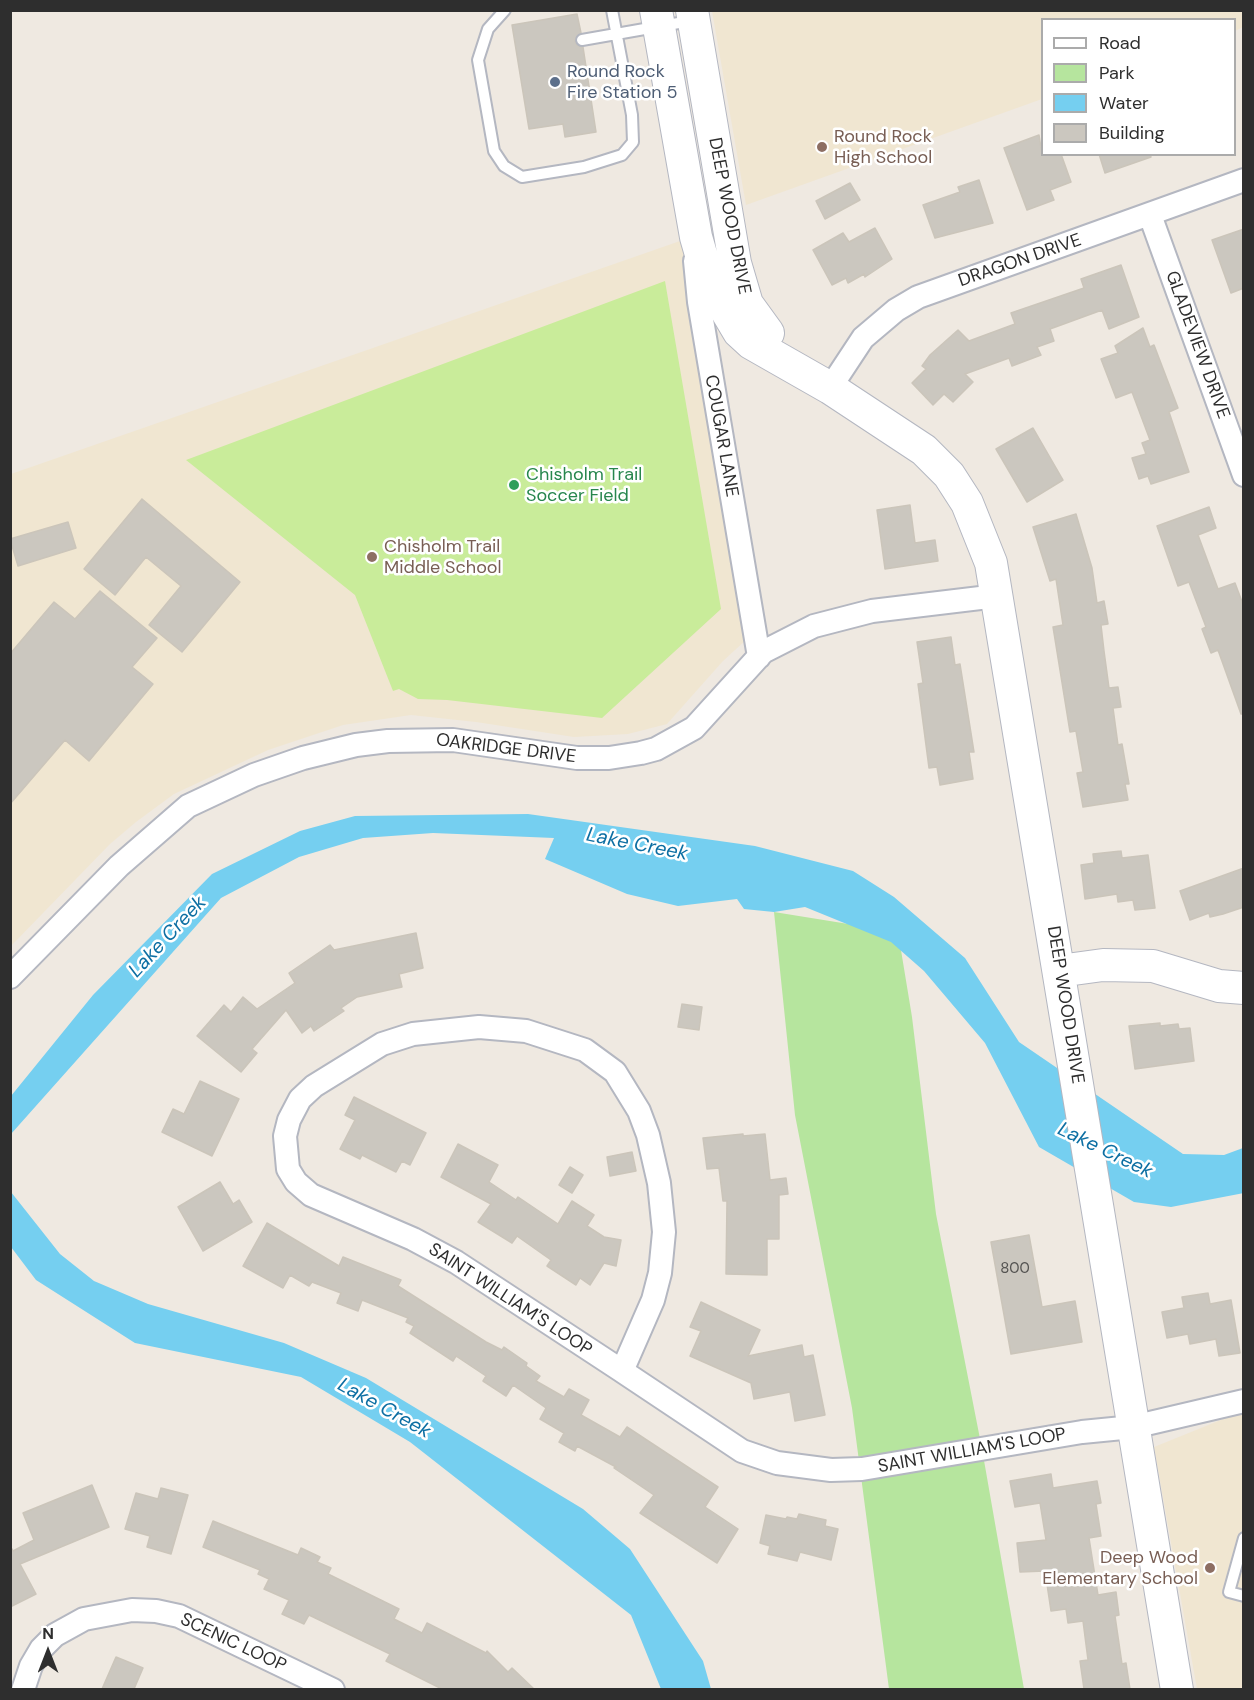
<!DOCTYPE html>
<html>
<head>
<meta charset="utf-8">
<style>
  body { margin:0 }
  #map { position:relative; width:1254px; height:1700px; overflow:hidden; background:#efe9e1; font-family:"DM Sans",sans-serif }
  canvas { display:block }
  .frame { position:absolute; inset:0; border:12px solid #2e2e2e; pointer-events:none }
  .legend { position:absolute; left:1041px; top:18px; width:195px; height:138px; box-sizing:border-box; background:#fff; border:2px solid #ababab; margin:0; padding:8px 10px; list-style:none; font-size:18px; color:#2e2e2e }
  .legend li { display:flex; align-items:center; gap:12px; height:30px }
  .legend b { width:30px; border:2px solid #ababab }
  .north { position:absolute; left:18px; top:1622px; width:60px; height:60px; -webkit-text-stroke:4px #fff; paint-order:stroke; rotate:0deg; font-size:16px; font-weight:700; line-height:24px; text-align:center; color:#2e2e2e }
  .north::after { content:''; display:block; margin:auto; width:21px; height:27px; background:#2e2e2e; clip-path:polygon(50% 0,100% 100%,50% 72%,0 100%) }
</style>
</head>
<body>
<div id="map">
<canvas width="1254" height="1700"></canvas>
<div class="frame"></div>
<ul class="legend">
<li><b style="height:8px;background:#fff"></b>Road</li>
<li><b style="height:16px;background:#b6e59e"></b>Park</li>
<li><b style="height:16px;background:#75cff0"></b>Water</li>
<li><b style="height:16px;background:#cbc7bf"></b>Building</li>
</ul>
<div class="north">N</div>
</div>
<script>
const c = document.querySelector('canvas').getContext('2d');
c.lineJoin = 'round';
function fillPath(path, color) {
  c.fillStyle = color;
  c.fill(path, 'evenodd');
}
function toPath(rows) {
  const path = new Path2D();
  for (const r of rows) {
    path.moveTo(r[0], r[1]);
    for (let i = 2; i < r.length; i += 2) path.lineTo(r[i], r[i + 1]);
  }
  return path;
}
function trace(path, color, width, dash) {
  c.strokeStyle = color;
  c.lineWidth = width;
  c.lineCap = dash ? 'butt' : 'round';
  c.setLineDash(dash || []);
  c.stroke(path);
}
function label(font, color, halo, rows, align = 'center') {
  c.font = font + ' "DM Sans",sans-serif';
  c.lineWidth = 5;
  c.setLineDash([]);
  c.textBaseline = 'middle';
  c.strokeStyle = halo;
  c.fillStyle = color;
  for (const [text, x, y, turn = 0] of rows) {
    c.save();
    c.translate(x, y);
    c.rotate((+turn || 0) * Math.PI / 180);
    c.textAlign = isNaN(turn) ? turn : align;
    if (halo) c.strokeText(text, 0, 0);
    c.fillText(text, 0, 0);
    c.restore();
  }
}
const education = toPath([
  [1243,10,1243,27,1235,31,1234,20,1042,20,1042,99,746,205,712,11],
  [683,240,747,639,723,661,667,724,628,734,574,737,476,722,411,715,343,725,268,750,174,794,136,822,110,844,11,946,11,474],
  [1243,1411,1243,1689,1197,1689,1154,1447]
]);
const green = toPath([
  [774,912,898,932,912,1017,936,1214,982,1449,1024,1689,889,1689,852,1408,795,1115]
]);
const pitch = toPath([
  [665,281,721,609,602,718,447,700,418,699,399,689,393,691,355,595,186,460]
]);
const water = toPath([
  [528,814,755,846,853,871,894,897,965,958,1019,1042,1183,1154,1224,1155,1243,1148,1244,1193,1171,1207,1134,1202,1039,1147,985,1043,924,971,891,942,805,907,774,912,744,909,737,899,678,906,627,894,545,859,554,838,433,833,363,838,299,857,221,898,11,1134,11,1096,93,995,212,874,300,831,355,816],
  [11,1192,60,1254,94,1281,148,1304,284,1343,366,1378,583,1509,630,1549,703,1661,711,1689,661,1689,631,1615,410,1442,301,1377,135,1343,36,1280,11,1247]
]);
const building = toPath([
  [577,14,581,33,575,41,577,45,583,47,596,132,565,137,563,124,529,129,512,25,577,14],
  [1039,135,1042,154,1061,154,1071,182,1050,190,1054,200,1027,210,1004,148,1039,135],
  [1099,154,1150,154,1151,157,1105,173,1099,154],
  [979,180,993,223,935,238,923,205,960,192,958,187,979,180],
  [850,183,860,200,825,219,816,201,850,183],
  [875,228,892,259,865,277,864,274,848,283,846,278,832,285,813,250,843,233,849,242,875,228],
  [1244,229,1244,288,1231,293,1212,240,1244,229],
  [1121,265,1139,317,1109,329,1102,310,1050,329,1054,341,1037,347,1041,355,1012,366,1009,358,965,374,973,382,953,402,944,394,933,405,912,383,926,369,922,366,930,355,958,330,969,341,1015,324,1011,313,1084,288,1081,279,1121,265],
  [1143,328,1150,347,1154,345,1178,408,1169,412,1189,472,1151,484,1148,476,1139,479,1132,458,1146,454,1142,443,1150,440,1132,392,1116,398,1101,359,1118,353,1115,346,1143,328],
  [1033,428,1063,480,1027,502,996,449,1033,428],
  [142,499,240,582,182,652,149,625,181,586,146,557,115,595,84,569,142,499],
  [910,505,915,543,935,540,938,561,885,569,877,510,910,505],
  [1209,507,1216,528,1198,535,1218,589,1235,583,1244,607,1244,714,1241,714,1218,650,1211,653,1202,629,1206,627,1189,582,1178,586,1157,526,1209,507],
  [1076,514,1092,568,1097,603,1104,601,1108,624,1101,625,1104,651,1109,688,1118,687,1121,707,1113,708,1118,745,1122,744,1129,784,1125,784,1128,800,1083,807,1077,773,1083,772,1076,731,1070,732,1053,627,1063,625,1056,579,1050,581,1033,527,1076,514],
  [68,522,76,548,18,566,10,539,68,522],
  [100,591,157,638,132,667,153,684,89,761,65,740,10,804,10,654,54,602,75,619,100,591],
  [951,637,955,665,960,664,974,752,969,752,973,779,940,785,937,767,929,768,918,684,923,683,917,642,951,637],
  [1121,851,1122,858,1148,855,1155,908,1135,910,1133,900,1118,902,1117,894,1085,899,1081,865,1094,863,1093,854,1121,851],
  [1244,868,1244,907,1223,914,1210,917,1209,913,1190,920,1180,891,1244,868],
  [416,933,423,968,399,974,402,987,357,997,341,1008,344,1011,314,1031,311,1026,302,1033,286,1010,252,1049,257,1053,241,1072,197,1036,224,1005,231,1012,243,997,257,1009,295,983,289,973,330,945,334,950,416,933],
  [682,1004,702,1007,699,1030,678,1027,682,1004],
  [1160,1023,1160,1026,1178,1024,1179,1029,1190,1028,1194,1061,1135,1069,1129,1026,1160,1023],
  [200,1081,239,1099,212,1156,162,1132,173,1109,184,1114,200,1081],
  [354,1097,426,1133,410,1165,402,1161,396,1172,362,1155,360,1159,340,1149,355,1120,345,1115,354,1097],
  [743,1134,743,1136,765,1134,770,1180,786,1178,788,1194,779,1195,779,1239,767,1239,767,1275,726,1274,727,1201,723,1201,719,1168,707,1169,703,1138,743,1134],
  [458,1144,498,1165,489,1182,516,1200,518,1197,558,1224,572,1201,594,1215,587,1226,604,1237,621,1240,616,1266,604,1263,590,1285,580,1278,576,1285,547,1266,551,1260,517,1236,512,1243,478,1222,491,1204,441,1177,458,1144],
  [632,1152,636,1171,610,1176,607,1157,632,1152],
  [570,1167,583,1175,572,1193,559,1185,570,1167],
  [220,1182,233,1204,239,1200,252,1222,203,1251,178,1207,220,1182],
  [267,1223,339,1266,343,1257,401,1280,398,1286,486,1342,502,1350,504,1347,527,1363,526,1366,540,1376,536,1381,564,1397,569,1389,589,1400,581,1415,620,1437,627,1427,718,1487,705,1507,738,1529,717,1563,640,1513,654,1495,614,1468,616,1467,577,1446,575,1451,559,1442,564,1433,540,1419,546,1408,513,1385,506,1396,483,1381,486,1376,456,1356,453,1361,410,1333,414,1326,406,1322,408,1318,362,1300,358,1311,337,1303,341,1293,312,1282,309,1286,290,1275,283,1288,243,1266,267,1223],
  [1029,1235,1042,1307,1075,1301,1082,1342,1011,1354,991,1242,1029,1235],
  [1208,1293,1210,1304,1231,1300,1240,1353,1219,1356,1216,1339,1190,1344,1188,1334,1167,1338,1162,1312,1184,1308,1182,1297,1208,1293],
  [701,1302,760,1330,748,1356,802,1345,804,1357,813,1355,825,1415,795,1421,790,1392,754,1399,751,1383,690,1356,701,1331,690,1327,701,1302],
  [1051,1474,1053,1488,1097,1481,1101,1503,1096,1504,1101,1536,1089,1538,1098,1595,1116,1592,1119,1615,1115,1616,1122,1664,1126,1663,1130,1689,1084,1689,1080,1661,1088,1660,1083,1621,1068,1623,1066,1609,1051,1611,1045,1571,1020,1572,1017,1543,1046,1540,1040,1503,1015,1507,1010,1481,1051,1474],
  [92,1485,109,1527,20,1564,36,1594,10,1607,10,1546,13,1551,34,1540,23,1513,92,1485],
  [161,1488,188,1495,171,1554,147,1547,150,1536,125,1529,136,1493,158,1499,161,1488],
  [799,1514,826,1520,825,1526,838,1529,831,1560,800,1552,797,1561,768,1554,770,1546,760,1543,766,1515,786,1519,787,1517,797,1519,799,1514],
  [213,1521,298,1555,301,1548,320,1557,317,1562,331,1568,328,1574,399,1609,394,1619,422,1633,427,1623,486,1653,487,1651,508,1672,512,1668,534,1689,442,1689,386,1661,390,1654,309,1615,304,1624,282,1614,289,1600,264,1589,269,1579,258,1574,260,1570,203,1547,213,1521],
  [116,1657,143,1668,134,1689,102,1689,116,1657]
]);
const lane = toPath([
  [505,10,488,29,478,60,494,151,504,166,522,177,584,167,622,155,633,142,632,115,612,10],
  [582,40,690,21],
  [1244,1538,1229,1592,1244,1596]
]);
const street = toPath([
  [1150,215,1244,475],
  [695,261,699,302,759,657],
  [830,388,863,338,896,310,918,297,1244,180],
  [10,977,119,866,188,806,254,775,303,758,356,745,388,741,453,740,577,758,609,758,641,753,656,749,694,728,763,652,814,626,872,611,997,596],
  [479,1027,526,1031,585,1050,615,1072,639,1111,648,1135,659,1183,664,1232,660,1273,653,1300,622,1371,456,1262,413,1239,311,1195,296,1182,288,1169,285,1136,289,1120,300,1099,314,1086,382,1044,413,1034,479,1027],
  [622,1371,742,1451,777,1463,831,1470,862,1469,1082,1432,1133,1427,1244,1401],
  [23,1690,31,1666,41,1649,55,1635,84,1619,132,1610,156,1611,179,1616,333,1690]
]);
const secondary = toPath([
  [656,10,696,237,707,275,717,295,739,332,751,343,830,388,924,450,949,475,967,503,991,563,1177,1690],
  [692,10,735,263,747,304,768,333],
  [1059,971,1103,965,1153,966,1219,986,1244,988]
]);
const markers = [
  [555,82,6,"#5c6f8a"],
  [822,147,6,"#8d6e63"],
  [514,485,6,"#2e9e5b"],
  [372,557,6,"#8d6e63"],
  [1210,1568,6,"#8d6e63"]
];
const numberNames = [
  ["800",1015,1269]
];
const serviceNames = [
  ["Round Rock",567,72],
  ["Fire Station 5",567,93]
];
const educationNames = [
  ["Round Rock",834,137],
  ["High School",834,158],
  ["Chisholm Trail",384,547],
  ["Middle School",384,568],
  ["Deep Wood",1198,1558,"right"],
  ["Elementary School",1198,1579,"right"]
];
const streetNames = [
  ["DEEP WOOD DRIVE",729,216,79],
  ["DRAGON DRIVE",1020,261,-19],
  ["GLADEVIEW DRIVE",1197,345,70],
  ["COUGAR LANE",721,436,80],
  ["OAKRIDGE DRIVE",506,749,7],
  ["DEEP WOOD DRIVE",1065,1005,81],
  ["SAINT WILLIAM'S LOOP",510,1300,33],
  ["SAINT WILLIAM'S LOOP",972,1451,-10],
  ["SCENIC LOOP",233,1643,25]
];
const leisureNames = [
  ["Chisholm Trail",526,475],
  ["Soccer Field",526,496]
];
const waterNames = [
  ["Lake Creek",637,845,11],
  ["Lake Creek",168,937,-47],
  ["Lake Creek",1105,1151,26],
  ["Lake Creek",384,1409,29]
];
fillPath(education, '#f0e6d1');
fillPath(green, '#b6e59e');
fillPath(pitch, '#c9ec9a');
fillPath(water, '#75cff0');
fillPath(building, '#cbc7bf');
trace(building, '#cbc5ba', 1.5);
trace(lane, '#b4b7c1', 14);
trace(street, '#b4b7c1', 26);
trace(secondary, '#b4b7c1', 34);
trace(lane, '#fff', 10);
trace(street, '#fff', 22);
trace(secondary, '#fff', 32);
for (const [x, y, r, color] of markers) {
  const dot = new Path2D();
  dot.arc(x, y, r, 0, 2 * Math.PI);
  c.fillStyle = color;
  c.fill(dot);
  trace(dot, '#fff', 2);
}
label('15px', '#555452', null, numberNames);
label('18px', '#4e5e75', '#fff', serviceNames, 'left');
label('18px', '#785e54', '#fff', educationNames, 'left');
label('18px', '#2e2e2e', '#fff', streetNames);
label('18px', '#27864d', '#fff', leisureNames, 'left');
label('italic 20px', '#0d6fa3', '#fff', waterNames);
</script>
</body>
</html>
